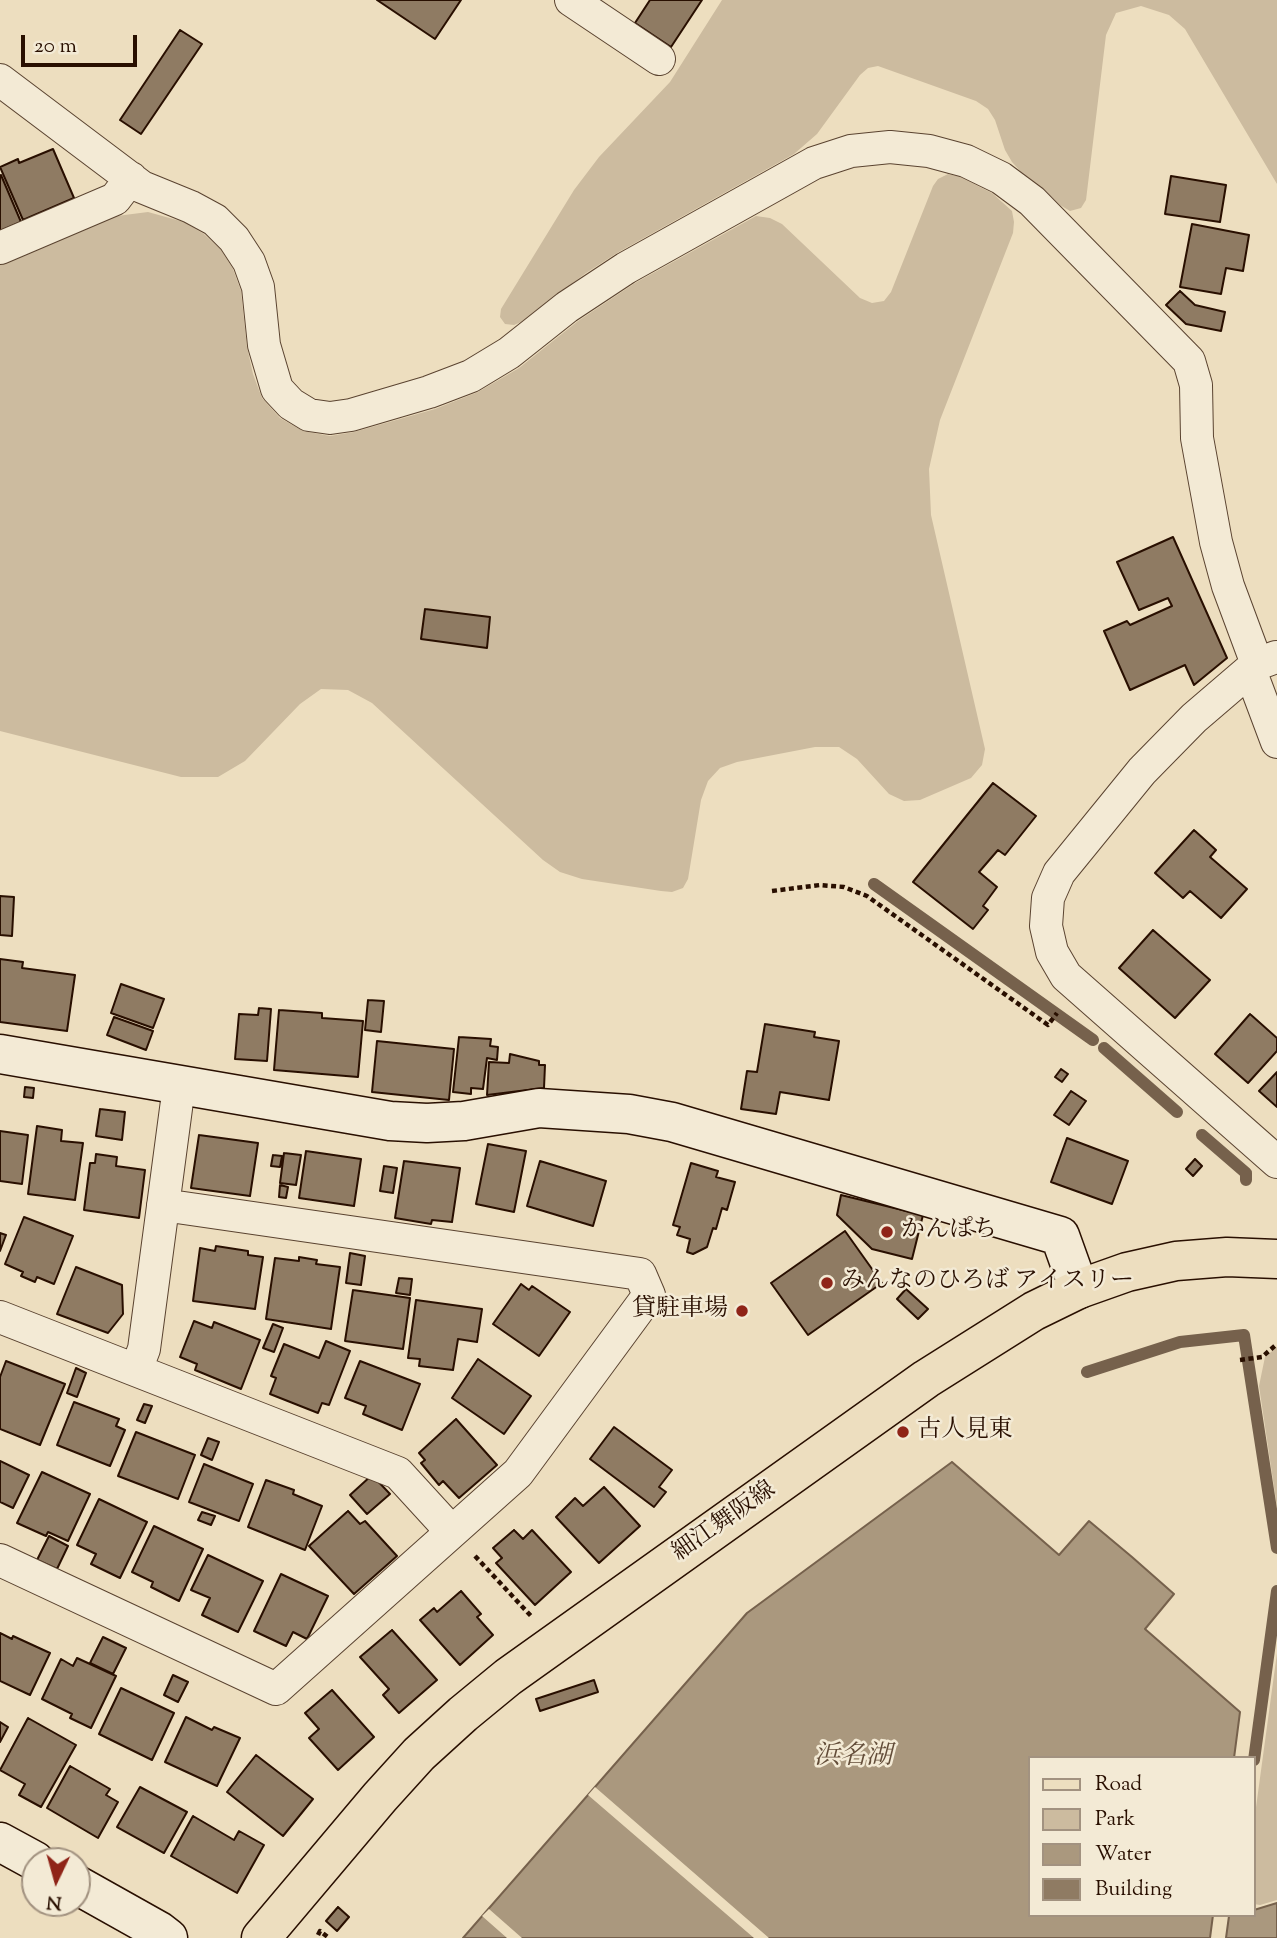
<!DOCTYPE html>
<html>
<head>
<meta charset="utf-8">
<style>
  body { margin:0 }
  #map { position:relative; width:1277px; height:1938px; overflow:hidden; background:#eddebf; font-family:"Sorts Mill Goudy",serif }
  canvas { display:block }
  .legend { position:absolute; left:1028px; top:1756px; width:228px; height:161px; box-sizing:border-box; background:#f3ead5; border:2px solid #a29280; margin:0; padding:9px 12px; list-style:none; font-size:21px; color:#290f00 }
  .legend li { display:flex; align-items:center; gap:14px; height:35px }
  .legend b { width:35px; border:2px solid #a29280 }
  .north { position:absolute; left:21px; top:1847px; width:70px; height:70px; box-sizing:border-box; background:#f3ead5; border:2px solid #a29280; border-radius:50%; rotate:185deg; font-size:19px; font-weight:700; line-height:28px; text-align:center; color:#290f00 }
  .north::after { content:''; display:block; margin:auto; width:24px; height:32px; background:#8f2418; clip-path:polygon(50% 0,100% 100%,50% 72%,0 100%) }
  .scale { position:absolute; left:21px; top:35px; width:116px; height:32px; box-sizing:border-box; border:4px solid #290f00; border-top:0; padding-left:9px; font-size:21px; line-height:24px; white-space:nowrap; color:#290f00; -webkit-text-stroke:5px #f3ead5; paint-order:stroke }
</style>
</head>
<body>
<div id="map">
<canvas width="1277" height="1938"></canvas>
<ul class="legend">
<li><b style="height:9px;background:#eddebf"></b>Road</li>
<li><b style="height:19px;background:#ccbb9f"></b>Park</li>
<li><b style="height:19px;background:#aa987e"></b>Water</li>
<li><b style="height:19px;background:#8f7b63"></b>Building</li>
</ul>
<div class="north">N</div>
<div class="scale">20 m</div>
</div>
<script>
const c = document.querySelector('canvas').getContext('2d');
c.lineJoin = 'round';
function fillPath(path, color) {
  c.fillStyle = color;
  c.fill(path, 'evenodd');
}
function toPath(rows) {
  const path = new Path2D();
  for (const r of rows) {
    path.moveTo(r[0], r[1]);
    for (let i = 2; i < r.length; i += 2) path.lineTo(r[i], r[i + 1]);
  }
  return path;
}
function trace(path, color, width, dash) {
  c.strokeStyle = color;
  c.lineWidth = width;
  c.lineCap = dash ? 'butt' : 'round';
  c.setLineDash(dash || []);
  c.stroke(path);
}
function label(font, color, halo, rows, align = 'center') {
  c.font = font + ' "Sorts Mill Goudy","Noto Serif JP",serif';
  c.lineWidth = 5;
  c.setLineDash([]);
  c.textBaseline = 'middle';
  c.strokeStyle = halo;
  c.fillStyle = color;
  for (const [text, x, y, turn = 0] of rows) {
    c.save();
    c.translate(x, y);
    c.rotate((+turn || 0) * Math.PI / 180);
    c.textAlign = isNaN(turn) ? turn : align;
    if (halo) c.strokeText(text, 0, 0);
    c.fillText(text, 0, 0);
    c.restore();
  }
}
const green = toPath([
  [722,0,1277,0,1277,184,1185,29,1169,15,1141,6,1116,13,1106,35,1086,200,1081,208,1070,211,1060,205,1043,188,1021,172,1012,162,1005,150,995,120,988,109,976,101,878,66,868,68,860,75,817,134,794,154,617,253,586,273,521,322,514,325,505,324,500,317,501,309,574,190,599,157,670,82],
  [948,174,960,177,992,193,1012,211,1014,222,1013,233,940,420,929,469,931,515,985,749,982,765,971,778,920,800,904,801,889,794,857,759,839,747,815,747,737,762,720,768,708,781,701,800,688,879,683,888,672,892,661,891,582,879,560,872,543,860,372,703,348,690,321,689,300,704,245,761,218,777,181,777,0,731,0,263,109,217,148,212,184,222,204,234,221,250,233,269,241,291,247,347,253,374,262,398,280,418,303,431,330,436,354,432,435,409,478,392,519,368,578,321,635,283,756,216,770,218,782,224,860,298,872,303,884,301,891,292,933,186,938,179],
  [1277,1347,1277,1507,1259,1386,1265,1357],
  [1277,1653,1277,1900,1260,1905,1254,1904,1254,1822]
]);
const water = toPath([
  [952,1462,1059,1555,1089,1521,1132,1557,1174,1594,1145,1629,1240,1712,1234,1758,1030,1758,1030,1915,1213,1915,1210,1938,463,1938,747,1613,952,1462],
  [1277,1903,1277,1938,1226,1938,1229,1916,1254,1915,1254,1910,1277,1903]
]);
const pier = toPath([
  [595,1787,769,1938,754,1938,588,1795],
  [489,1909,522,1938,507,1938,482,1916]
]);
const stream = toPath([
  [874,884,1093,1040],
  [1104,1048,1177,1112],
  [1202,1135,1246,1173,1246,1180],
  [1087,1372,1180,1342,1244,1335,1277,1548],
  [1254,1760,1277,1591]
]);
const building = toPath([
  [377,0,461,0,435,39,377,0],
  [650,0,702,0,671,47,635,23,650,0],
  [180,30,202,44,141,134,120,120,180,30],
  [53,149,74,198,23,220,0,167,18,159,19,163,53,149],
  [1,175,21,222,0,231,0,176,1,175],
  [1171,176,1226,185,1220,222,1165,214,1171,176],
  [1192,224,1249,235,1243,271,1226,268,1221,294,1180,287,1192,224],
  [1180,291,1195,305,1225,312,1221,331,1186,324,1166,305,1180,291],
  [1173,537,1227,658,1194,685,1185,665,1130,690,1104,631,1127,621,1130,625,1172,606,1168,598,1139,610,1117,562,1173,537],
  [425,609,490,617,487,648,421,639,425,609],
  [993,783,1036,816,1005,855,998,850,979,872,997,887,983,906,988,910,973,929,913,882,993,783],
  [1194,830,1216,850,1210,857,1247,889,1221,918,1190,891,1183,898,1155,873,1194,830],
  [0,896,14,897,12,936,0,935,0,896],
  [1153,930,1210,980,1175,1018,1119,968,1153,930],
  [0,959,23,962,22,968,75,975,67,1031,0,1022,0,959],
  [121,984,164,999,153,1028,111,1013,121,984],
  [368,1000,384,1001,381,1032,365,1030,368,1000],
  [259,1008,271,1009,267,1061,235,1059,239,1014,258,1015,259,1008],
  [279,1010,322,1013,322,1018,363,1021,358,1077,274,1070,279,1010],
  [1250,1014,1277,1038,1277,1051,1248,1083,1215,1054,1250,1014],
  [114,1017,153,1031,146,1050,107,1035,114,1017],
  [765,1024,815,1032,814,1037,839,1041,829,1100,780,1092,776,1114,741,1109,747,1071,757,1072,765,1024],
  [459,1037,491,1039,490,1046,498,1047,497,1060,487,1058,483,1089,471,1088,471,1094,453,1092,459,1037],
  [377,1041,454,1049,449,1100,372,1092,377,1041],
  [510,1054,539,1061,539,1065,545,1065,544,1088,487,1095,489,1062,509,1063,510,1054],
  [1061,1069,1068,1074,1062,1082,1055,1077,1061,1069],
  [1277,1072,1277,1107,1259,1091,1277,1072],
  [25,1087,34,1088,33,1098,24,1097,25,1087],
  [1071,1091,1086,1101,1069,1125,1054,1115,1071,1091],
  [100,1109,125,1112,122,1140,96,1136,100,1109],
  [37,1126,62,1130,61,1141,83,1143,75,1200,28,1194,37,1126],
  [0,1131,28,1135,22,1184,0,1181,0,1131],
  [199,1135,258,1143,250,1196,191,1188,199,1135],
  [1067,1138,1128,1161,1112,1204,1051,1182,1067,1138],
  [488,1144,526,1151,514,1212,476,1204,488,1144],
  [306,1151,361,1159,354,1206,299,1198,306,1151],
  [284,1153,301,1155,296,1185,280,1183,284,1153],
  [96,1154,117,1157,116,1166,145,1170,139,1218,84,1210,90,1163,95,1163,96,1154],
  [273,1155,282,1156,280,1167,271,1166,273,1155],
  [1195,1159,1202,1166,1193,1176,1186,1169,1195,1159],
  [404,1161,460,1168,452,1222,432,1220,431,1224,395,1218,404,1161],
  [540,1161,606,1181,593,1226,527,1206,540,1161],
  [691,1163,718,1171,716,1177,735,1182,727,1210,722,1208,716,1229,713,1228,707,1247,693,1254,687,1252,690,1239,677,1235,680,1227,673,1225,691,1163],
  [384,1166,397,1168,393,1193,380,1191,384,1166],
  [280,1185,288,1187,286,1198,279,1197,280,1185],
  [841,1195,923,1215,912,1259,872,1249,837,1215,841,1195],
  [24,1217,73,1236,54,1284,37,1277,35,1282,21,1276,23,1272,5,1264,24,1217],
  [845,1231,882,1283,808,1335,771,1283,845,1231],
  [0,1233,6,1235,0,1251,0,1233],
  [216,1246,248,1251,248,1255,263,1257,255,1309,193,1301,200,1248,215,1251,216,1246],
  [350,1253,365,1256,361,1285,346,1283,350,1253],
  [299,1257,317,1260,316,1264,340,1267,331,1329,266,1319,275,1258,299,1261,299,1257],
  [76,1267,122,1285,123,1314,108,1333,57,1314,76,1267],
  [399,1278,412,1279,410,1295,396,1293,399,1278],
  [521,1284,529,1290,532,1286,570,1312,539,1356,493,1324,521,1284],
  [906,1289,928,1309,918,1319,897,1299,906,1289],
  [353,1290,410,1298,403,1349,345,1341,353,1290],
  [416,1300,482,1309,477,1342,458,1339,453,1370,419,1366,420,1359,408,1358,416,1300],
  [194,1321,212,1328,214,1322,260,1340,241,1389,195,1370,197,1364,180,1357,194,1321],
  [273,1324,283,1328,274,1352,263,1348,273,1324],
  [326,1341,350,1351,329,1405,322,1403,318,1413,270,1394,276,1378,271,1376,284,1344,319,1358,326,1341],
  [478,1359,531,1396,504,1434,452,1398,478,1359],
  [6,1361,65,1384,40,1445,0,1429,0,1377,6,1361],
  [360,1361,420,1384,402,1430,363,1414,366,1406,345,1398,360,1361],
  [76,1368,86,1373,77,1397,67,1393,76,1368],
  [74,1402,119,1419,116,1426,125,1430,110,1466,57,1445,74,1402],
  [144,1404,152,1406,145,1423,137,1420,144,1404],
  [456,1419,497,1465,459,1498,443,1481,439,1485,421,1463,425,1460,419,1453,456,1419],
  [614,1427,672,1470,659,1487,666,1492,654,1507,590,1459,614,1427],
  [136,1432,195,1455,178,1499,118,1476,136,1432],
  [208,1438,219,1442,212,1460,201,1455,208,1438],
  [0,1461,29,1475,13,1508,0,1502,0,1461],
  [204,1464,253,1484,239,1521,189,1502,204,1464],
  [42,1472,90,1494,68,1541,48,1532,46,1536,17,1523,42,1472],
  [372,1475,390,1494,367,1514,350,1495,372,1475],
  [266,1480,294,1490,293,1494,322,1506,305,1550,248,1527,266,1480],
  [604,1487,640,1526,599,1563,556,1517,575,1498,583,1506,604,1487],
  [99,1499,147,1522,120,1578,91,1564,96,1554,77,1545,99,1499],
  [348,1511,360,1524,365,1521,397,1556,354,1594,309,1546,348,1511],
  [202,1512,215,1516,211,1525,198,1520,202,1512],
  [154,1526,203,1549,179,1601,151,1587,153,1582,132,1572,154,1526],
  [514,1530,523,1539,532,1530,571,1572,535,1605,496,1563,502,1558,493,1548,514,1530],
  [49,1536,68,1546,57,1569,37,1560,49,1536],
  [208,1555,263,1581,238,1632,202,1615,210,1598,191,1590,208,1555],
  [281,1574,328,1596,307,1639,293,1632,286,1646,254,1631,281,1574],
  [461,1591,481,1614,477,1617,493,1635,460,1665,420,1620,434,1608,437,1612,461,1591],
  [392,1630,437,1680,399,1713,383,1695,389,1689,360,1657,392,1630],
  [0,1633,12,1639,13,1636,50,1653,30,1695,0,1681,0,1633],
  [103,1637,126,1648,113,1674,90,1663,103,1637],
  [77,1658,116,1676,91,1728,70,1718,72,1714,42,1699,61,1659,73,1666,77,1658],
  [173,1675,188,1682,178,1702,164,1695,173,1675],
  [594,1680,598,1692,540,1711,536,1699,594,1680],
  [121,1688,174,1713,152,1760,99,1734,121,1688],
  [332,1690,374,1737,338,1770,309,1738,319,1729,305,1713,332,1690],
  [186,1717,212,1730,214,1727,240,1738,217,1786,165,1762,186,1717],
  [28,1718,76,1745,41,1807,19,1795,25,1784,0,1770,28,1718],
  [0,1722,8,1727,0,1742,0,1722],
  [256,1755,313,1799,283,1836,227,1792,256,1755],
  [70,1766,110,1789,106,1795,118,1802,98,1838,47,1808,70,1766],
  [140,1787,187,1812,164,1853,117,1827,140,1787],
  [193,1816,234,1840,239,1831,264,1845,237,1893,171,1856,193,1816],
  [338,1907,349,1917,337,1931,326,1921,338,1907]
]);
const path = toPath([
  [772,891,820,885,844,887,867,896,1048,1025,1057,1013],
  [1240,1360,1262,1357,1277,1344],
  [475,1556,531,1616],
  [318,1935,320,1931,329,1938]
]);
const street = toPath([
  [571,0,659,59],
  [0,80,142,187,191,207,215,220,234,239,249,262,258,287,264,345,277,389,291,404,309,415,330,418,351,415,429,392,471,376,509,353,567,307,626,268,814,163,851,151,890,147,929,151,966,161,1001,178,1032,201,1189,361,1196,385,1197,438,1216,542,1228,586,1257,664],
  [0,248,115,199,131,178],
  [1276,657,1257,664,1194,718,1142,771,1059,873,1048,898,1046,926,1052,952,1066,976,1277,1162],
  [1250,670,1277,742],
  [0,1317,398,1473,452,1532],
  [136,1370,144,1349,179,1086],
  [0,1560,276,1689,518,1473,649,1295,640,1274,163,1205]
]);
const secondary = toPath([
  [0,1054,390,1121,427,1123,464,1121,539,1108,629,1114,672,1122,1060,1236,1079,1289],
  [0,1842,35,1861],
  [77,1885,159,1931,168,1938]
]);
const primary = toPath([
  [261,1938,380,1797,419,1754,463,1714,508,1677,926,1379,1034,1311,1079,1289,1127,1272,1176,1261,1227,1257,1277,1259]
]);
const markers = [
  [887,1232,7,"#8f2418"],
  [827,1283,7,"#8f2418"],
  [742,1311,7,"#8f2418"],
  [903,1432,7,"#8f2418"]
];
const poiNames = [
  ["かんぱち",901,1232],
  ["みんなのひろば アイスリー",841,1283],
  ["貸駐車場",728,1311,"right"],
  ["古人見東",917,1432]
];
const streetNames = [
  ["細江舞阪線",725,1523,-35]
];
const waterNames = [
  ["浜名湖",853,1759]
];
fillPath(green, '#ccbb9f');
fillPath(water, '#aa987e');
trace(water, '#76614c', 2);
fillPath(pier, '#eddebf');
trace(stream, '#76614c', 12);
fillPath(building, '#8f7b63');
trace(building, '#290f00', 2);
trace(street, '#5a4330', 34);
trace(secondary, '#290f00', 41);
trace(primary, '#290f00', 41);
trace(path, '#290f00', 4.5, [5, 3.5]);
trace(street, '#f3ead5', 32);
trace(secondary, '#f3ead5', 38);
trace(primary, '#eddebf', 38);
for (const [x, y, r, color] of markers) {
  const dot = new Path2D();
  dot.arc(x, y, r, 0, 2 * Math.PI);
  c.fillStyle = color;
  c.fill(dot);
  trace(dot, '#f3ead5', 2.5);
}
label('24px', '#290f00', '#f3ead5', poiNames, 'left');
label('24px', '#290f00', '#f3ead5', streetNames);
label('italic 26px', '#634d39', '#f3ead5', waterNames);
</script>
</body>
</html>
